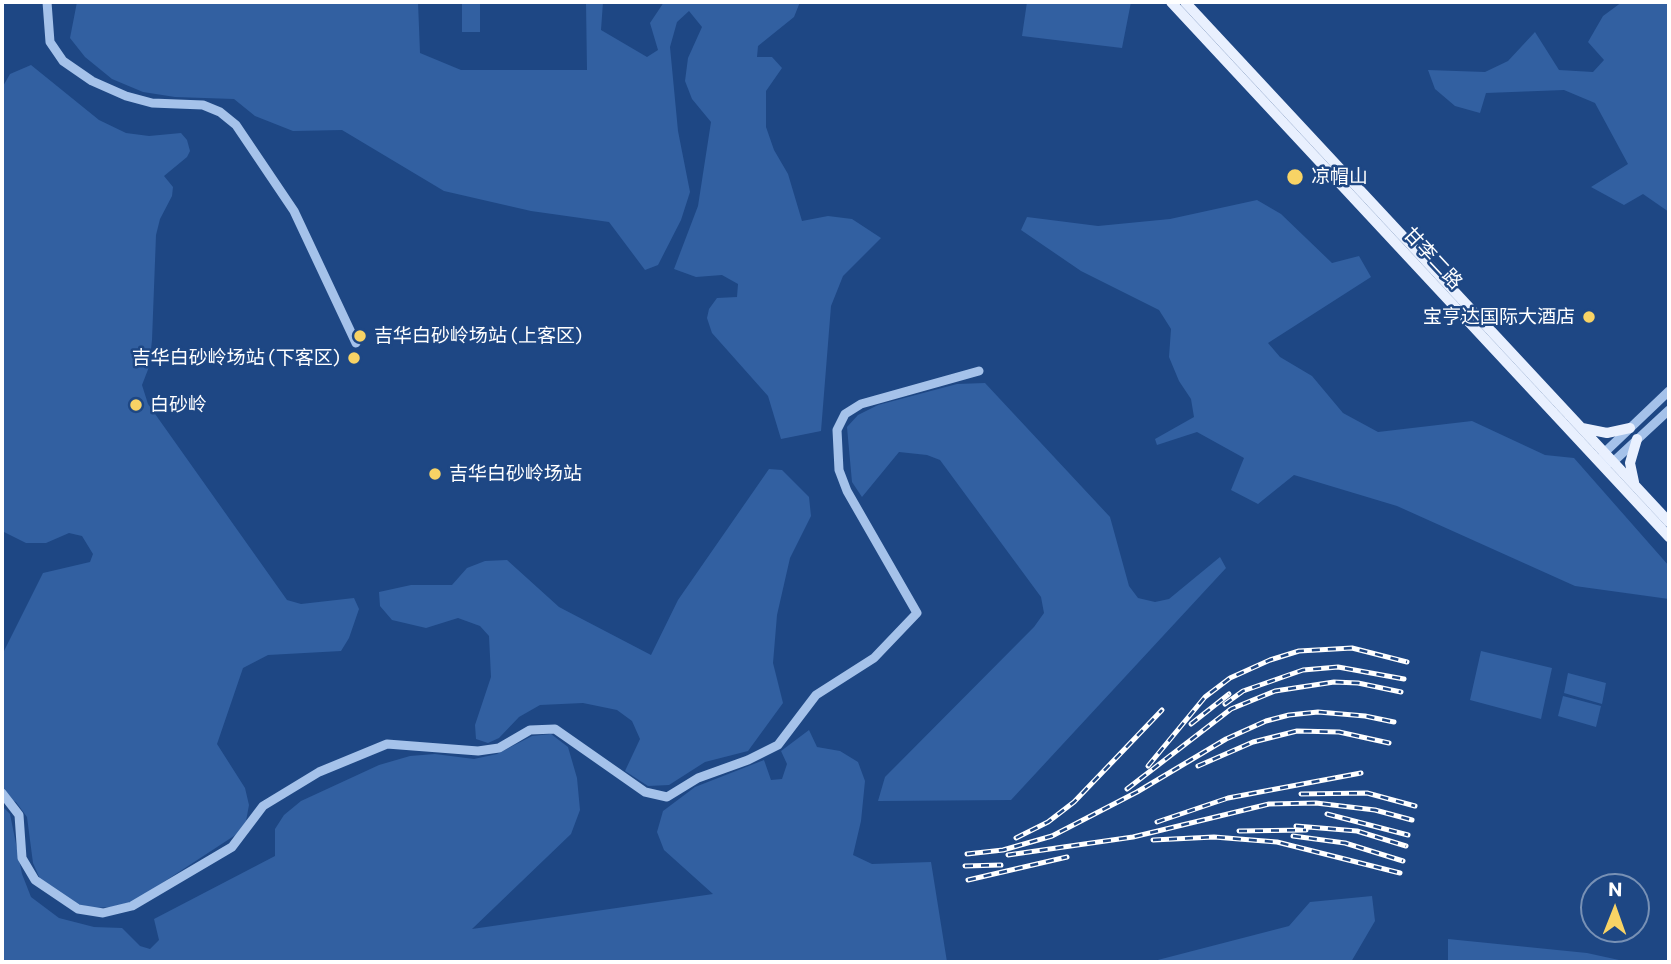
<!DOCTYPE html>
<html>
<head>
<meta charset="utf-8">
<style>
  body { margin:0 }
  #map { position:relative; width:1671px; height:964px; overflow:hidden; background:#1e4784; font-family:Commissioner,sans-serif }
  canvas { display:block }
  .frame { position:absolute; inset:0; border:4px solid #fff; pointer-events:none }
  .north { position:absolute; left:1580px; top:873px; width:70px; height:70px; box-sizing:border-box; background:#1e4784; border:2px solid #7891b5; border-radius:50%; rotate:1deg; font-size:19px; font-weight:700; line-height:28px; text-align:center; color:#fff }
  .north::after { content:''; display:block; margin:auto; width:24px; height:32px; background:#f8d365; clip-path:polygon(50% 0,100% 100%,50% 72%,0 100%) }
</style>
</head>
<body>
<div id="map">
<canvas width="1671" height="964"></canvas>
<div class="frame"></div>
<div class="north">N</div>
</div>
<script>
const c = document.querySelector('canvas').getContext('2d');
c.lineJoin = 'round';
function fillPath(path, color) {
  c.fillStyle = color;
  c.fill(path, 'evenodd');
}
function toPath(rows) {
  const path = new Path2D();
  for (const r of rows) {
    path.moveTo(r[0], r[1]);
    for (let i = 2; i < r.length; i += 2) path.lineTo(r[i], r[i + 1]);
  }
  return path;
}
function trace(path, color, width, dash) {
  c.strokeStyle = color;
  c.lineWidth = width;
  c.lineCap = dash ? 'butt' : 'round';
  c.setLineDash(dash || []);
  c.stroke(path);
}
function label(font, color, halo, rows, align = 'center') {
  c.font = font + ' Commissioner,"Noto Sans SC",sans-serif';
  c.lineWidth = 5;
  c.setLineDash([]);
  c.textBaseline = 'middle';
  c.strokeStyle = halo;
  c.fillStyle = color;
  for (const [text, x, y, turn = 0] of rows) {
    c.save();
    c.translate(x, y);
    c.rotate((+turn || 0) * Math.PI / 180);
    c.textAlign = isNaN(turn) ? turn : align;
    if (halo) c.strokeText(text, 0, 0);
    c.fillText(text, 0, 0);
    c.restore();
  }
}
const green = toPath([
  [77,2,418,2,420,53,461,70,587,70,586,2,603,2,601,30,647,57,658,50,650,23,664,2,800,2,794,17,758,46,757,57,772,57,782,68,766,91,766,127,774,150,788,174,802,221,828,216,852,219,881,238,843,276,831,306,821,431,781,439,768,396,712,333,707,318,709,309,717,298,737,297,738,284,722,275,696,277,674,269,698,206,711,122,692,99,685,81,688,58,702,27,689,11,677,22,670,47,678,131,690,192,681,220,658,265,645,270,609,222,531,211,444,191,342,130,293,131,255,116,234,99,175,97,143,92,112,79,85,57,70,38],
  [462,2,480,2,480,32,462,32],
  [1027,2,1131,2,1122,48,1022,36],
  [1622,2,1669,2,1669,212,1643,194,1624,205,1591,187,1628,164,1595,103,1564,90,1486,93,1480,113,1455,106,1435,89,1428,70,1485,72,1508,61,1535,32,1559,70,1593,72,1604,60,1588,42,1603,16],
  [31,65,99,120,126,133,149,136,181,133,187,140,190,151,187,157,164,176,173,187,172,196,160,219,156,235,152,340,149,367,142,385,148,404,287,600,301,604,354,598,359,609,349,638,341,651,268,655,243,668,217,744,245,788,249,805,246,821,237,834,133,902,111,907,93,908,72,903,40,879,33,863,27,817,16,802,2,796,2,655,43,573,90,562,93,554,82,536,69,533,46,543,26,543,2,531,2,88,10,74],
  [1257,200,1281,214,1332,263,1359,256,1371,277,1268,343,1280,357,1312,376,1343,413,1378,432,1472,421,1545,455,1574,458,1669,566,1669,599,1575,586,1397,506,1294,475,1258,504,1231,490,1244,458,1197,432,1157,445,1155,439,1194,417,1191,399,1179,381,1169,357,1171,329,1159,310,1081,271,1021,230,1027,217,1098,226,1170,219],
  [985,383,1110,517,1129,586,1138,598,1155,602,1169,599,1220,557,1226,568,1011,800,878,801,885,777,1034,627,1044,613,1041,597,940,460,927,455,899,452,862,497,852,482,847,427,858,415,878,405,957,384],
  [769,469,782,470,809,497,811,516,790,558,777,615,773,663,783,703,748,751,705,762,669,785,648,786,625,771,640,739,632,721,617,710,583,703,540,705,519,717,499,738,488,743,476,739,475,725,491,677,489,636,480,626,458,618,426,628,392,620,380,606,379,592,411,585,452,585,467,568,485,561,507,560,559,607,651,655,678,600],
  [1481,651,1552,668,1541,719,1470,700],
  [1568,673,1606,683,1602,704,1564,693],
  [1563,696,1601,706,1596,727,1558,716],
  [809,730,817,747,840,751,858,762,865,781,861,821,853,855,872,864,931,862,947,962,2,962,2,806,10,814,22,874,31,897,59,918,94,927,122,928,140,946,150,949,159,940,154,919,275,856,275,829,284,815,301,801,379,765,410,756,435,754,474,759,497,754,532,736,551,734,568,747,577,778,580,810,571,834,472,929,713,894,664,850,657,832,663,811,695,787,764,760,771,780,782,779,787,764,781,751],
  [1372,896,1375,921,1351,962,1150,962,1289,926,1310,902],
  [1448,939,1587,953,1628,962,1448,962]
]);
const minor = toPath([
  [47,2,50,42,63,61,92,81,126,96,152,103,203,105,220,112,236,125,294,211,356,343],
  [1602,458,1604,453,1669,391],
  [1607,463,1613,462,1669,410],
  [2,793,19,815,22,858,35,880,78,909,103,913,132,906,232,847,263,806,319,772,387,744,478,751,499,748,530,730,555,729,645,792,667,797,698,778,748,760,778,745,816,695,874,658,917,613,847,491,839,470,837,430,845,414,861,404,979,371]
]);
const major = toPath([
  [1171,2,1669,537],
  [1185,2,1669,522],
  [1582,428,1607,433,1630,428],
  [1634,482,1630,463,1637,439]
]);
const rail = toPath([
  [1225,704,1243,691,1303,670,1338,667,1404,679],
  [1191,724,1229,694],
  [1148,766,1205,697,1230,678,1270,660,1299,651,1352,648,1407,662],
  [1198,766,1253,742,1297,731,1339,732,1389,743],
  [1127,789,1231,709,1275,691,1334,682,1358,683,1401,692],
  [1301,794,1367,793,1415,806],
  [1327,814,1408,835],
  [1157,822,1228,798,1361,773],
  [1296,826,1357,831,1406,846],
  [1239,831,1306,830],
  [1293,836,1345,843,1403,861],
  [1016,838,1048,822,1074,802,1162,710],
  [1153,840,1214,837,1277,842,1400,873],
  [967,854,1003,850,1052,836,1137,792,1226,739,1266,721,1289,715,1318,712,1365,716,1394,722],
  [1008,855,1133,837,1269,804,1316,803,1375,810,1412,820],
  [965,866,1001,865],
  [968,880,1067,857]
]);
const markers = [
  [1295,177,9,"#f8d365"],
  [1589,317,7,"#f8d365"],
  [360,336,7,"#f8d365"],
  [354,358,7,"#f8d365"],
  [136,405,7,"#f8d365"],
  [435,474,7,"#f8d365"]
];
const poiNames = [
  ["凉帽山",1311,177],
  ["宝亨达国际大酒店",1575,317,"right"],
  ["吉华白砂岭场站 (上客区)",374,336],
  ["吉华白砂岭场站 (下客区)",340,358,"right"],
  ["白砂岭",150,405],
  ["吉华白砂岭场站",449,474]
];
const streetNames = [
  ["甘李二路",1433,258,47]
];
fillPath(green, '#3260a1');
trace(minor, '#a5c2ea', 9);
trace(major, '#e9f0fe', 10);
trace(rail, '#fff', 5);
trace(rail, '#1e4784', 2.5, [8]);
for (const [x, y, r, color] of markers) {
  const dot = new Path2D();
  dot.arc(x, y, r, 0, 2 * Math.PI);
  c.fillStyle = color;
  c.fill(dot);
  trace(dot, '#1e4784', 2.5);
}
label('19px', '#fff', '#1e4784', poiNames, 'left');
label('19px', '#fff', '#1e4784', streetNames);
</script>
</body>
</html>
